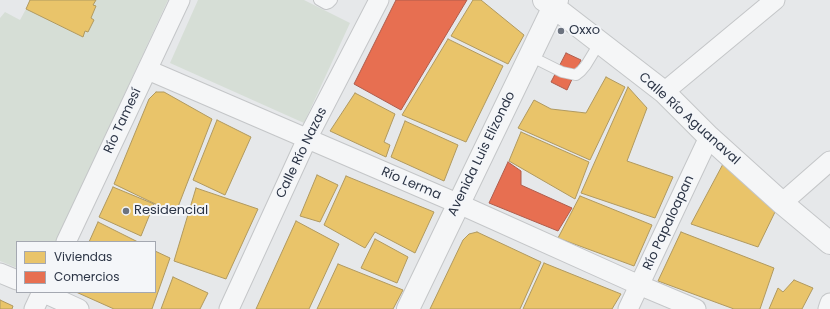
<!DOCTYPE html>
<html>
<head>
<meta charset="utf-8">
<style>
  body { margin:0 }
  #map { position:relative; width:830px; height:309px; overflow:hidden; background:#e6e8ea; font-family:Poppins,sans-serif }
  canvas { display:block }
  .legend { position:absolute; left:16px; top:241px; width:140px; height:52px; box-sizing:border-box; background:#f4f6f9; border:1px solid #a4a8b1; margin:0; padding:5px 7px; list-style:none; font-size:12px; color:#2b3445 }
  .legend li { display:flex; align-items:center; gap:8px; height:20px }
  .legend b { width:20px; border:1px solid #a4a8b1 }
</style>
</head>
<body>
<div id="map">
<canvas width="830" height="309"></canvas>
<ul class="legend">
<li><b style="height:11px;background:#e9c46a"></b>Viviendas</li>
<li><b style="height:11px;background:#e76f51"></b>Comercios</li>
</ul>
</div>
<script>
const c = document.querySelector('canvas').getContext('2d');
c.lineJoin = 'round';
function fillPath(path, color) {
  c.fillStyle = color;
  c.fill(path, 'evenodd');
}
function toPath(rows) {
  const path = new Path2D();
  for (const r of rows) {
    path.moveTo(r[0], r[1]);
    for (let i = 2; i < r.length; i += 2) path.lineTo(r[i], r[i + 1]);
  }
  return path;
}
function trace(path, color, width, dash) {
  c.strokeStyle = color;
  c.lineWidth = width;
  c.lineCap = dash ? 'butt' : 'round';
  c.setLineDash(dash || []);
  c.stroke(path);
}
function label(font, color, halo, rows, align = 'center') {
  c.font = font + ' Poppins,sans-serif';
  c.lineWidth = 4;
  c.setLineDash([]);
  c.textBaseline = 'middle';
  c.strokeStyle = halo;
  c.fillStyle = color;
  for (const [text, x, y, turn = 0] of rows) {
    c.save();
    c.translate(x, y);
    c.rotate((+turn || 0) * Math.PI / 180);
    c.textAlign = isNaN(turn) ? turn : align;
    if (halo) c.strokeText(text, 0, 0);
    c.fillText(text, 0, 0);
    c.restore();
  }
}
const green = toPath([
  [96,0,168,0,56,242,17,242,17,268,0,261,0,18,5,12,20,20,26,9,83,37,85,31,88,32,94,20,91,18,96,7,93,5],
  [198,0,304,0,350,23,304,123,170,63]
]);
const homes = toPath([
  [30,0,96,0,93,5,96,6,91,18,94,20,88,32,85,31,83,37,26,9,30,0],
  [473,0,481,0,524,35,508,64,451,36,473,0],
  [448,39,503,66,466,142,402,115,448,39],
  [606,77,625,87,590,160,518,128,534,100,551,109,586,113,606,77],
  [628,87,647,108,627,161,673,177,655,218,581,193,628,87],
  [156,92,164,92,212,119,176,212,176,214,114,184,149,99,156,92],
  [355,93,395,114,384,142,390,145,386,157,330,131,355,93],
  [217,120,251,137,225,195,193,180,217,120],
  [405,121,458,145,444,181,391,157,405,121],
  [521,132,589,162,575,199,509,161,521,132],
  [723,164,775,212,758,247,691,224,723,164],
  [317,175,338,185,320,222,300,216,317,175],
  [346,176,434,212,415,253,375,232,365,248,324,225,346,176],
  [113,187,154,204,141,236,99,217,113,187],
  [196,188,258,209,226,279,174,261,196,188],
  [580,196,652,225,634,266,558,238,580,196],
  [296,221,339,244,309,309,256,309,296,221],
  [98,222,138,242,89,242,98,222],
  [477,232,541,262,520,309,430,309,463,240,469,234,477,232],
  [681,232,774,268,760,309,734,309,658,281,681,232],
  [375,239,408,257,397,283,361,268,375,239],
  [155,251,170,258,152,309,114,309,76,292,155,292,155,251],
  [544,263,621,294,612,309,523,309,544,263],
  [338,264,403,290,393,309,317,309,338,264],
  [173,277,208,293,200,309,161,309,173,277],
  [794,280,813,288,802,309,769,309,778,288,783,292,794,280],
  [0,300,13,306,12,309,0,309,0,300]
]);
const shops = toPath([
  [396,0,467,0,401,110,354,84,396,0],
  [566,53,581,60,567,90,551,82,566,53],
  [508,162,521,171,521,185,572,208,558,231,489,203,508,162]
]);
const service = toPath([
  [319,0,326,4,329,3,332,0],
  [530,56,562,72,576,75,581,71,586,65,600,42]
]);
const minor = toPath([
  [148,70,459,204,639,285,696,309],
  [664,92,775,0],
  [782,203,830,161],
  [66,242,180,0],
  [0,273,17,280],
  [42,292,79,309],
  [34,309,42,292],
  [229,309,307,139,379,0],
  [628,309,709,137],
  [828,309,830,303]
]);
const tertiary = toPath([
  [544,0,554,7,664,92,709,137,782,203,830,243],
  [408,309,557,0]
]);
const markers = [
  [561,31,4,"#6c737f"],
  [126,211,4,"#6c737f"]
];
const poiNames = [
  ["Oxxo",569,31],
  ["Residencial",134,211]
];
const streetNames = [
  ["Calle Río Aguanaval",689,119,42],
  ["Río Tamesí",123,121,-65],
  ["Calle Río Nazas",302,153,-64],
  ["Avenida Luis Elizondo",482,154,-64],
  ["Río Lerma",411,184,23],
  ["Río Papaloapan",669,223,-65]
];
fillPath(green, '#d6ded6');
fillPath(homes, '#e9c46a');
trace(homes, '#b0995f', 1);
fillPath(shops, '#e76f51');
trace(shops, '#af5d4d', 1);
trace(service, '#c4c6c8', 12);
trace(minor, '#c4c6c8', 21);
trace(tertiary, '#c4c6c8', 24);
trace(service, '#f5f6f7', 10);
trace(minor, '#f5f6f7', 19);
trace(tertiary, '#f5f6f7', 22);
for (const [x, y, r, color] of markers) {
  const dot = new Path2D();
  dot.arc(x, y, r, 0, 2 * Math.PI);
  c.fillStyle = color;
  c.fill(dot);
  trace(dot, '#f4f6f9', 1.5);
}
label('13px', '#2b3445', '#f4f6f9', poiNames, 'left');
label('13px', '#2b3445', '#f4f6f9', streetNames);
</script>
</body>
</html>
